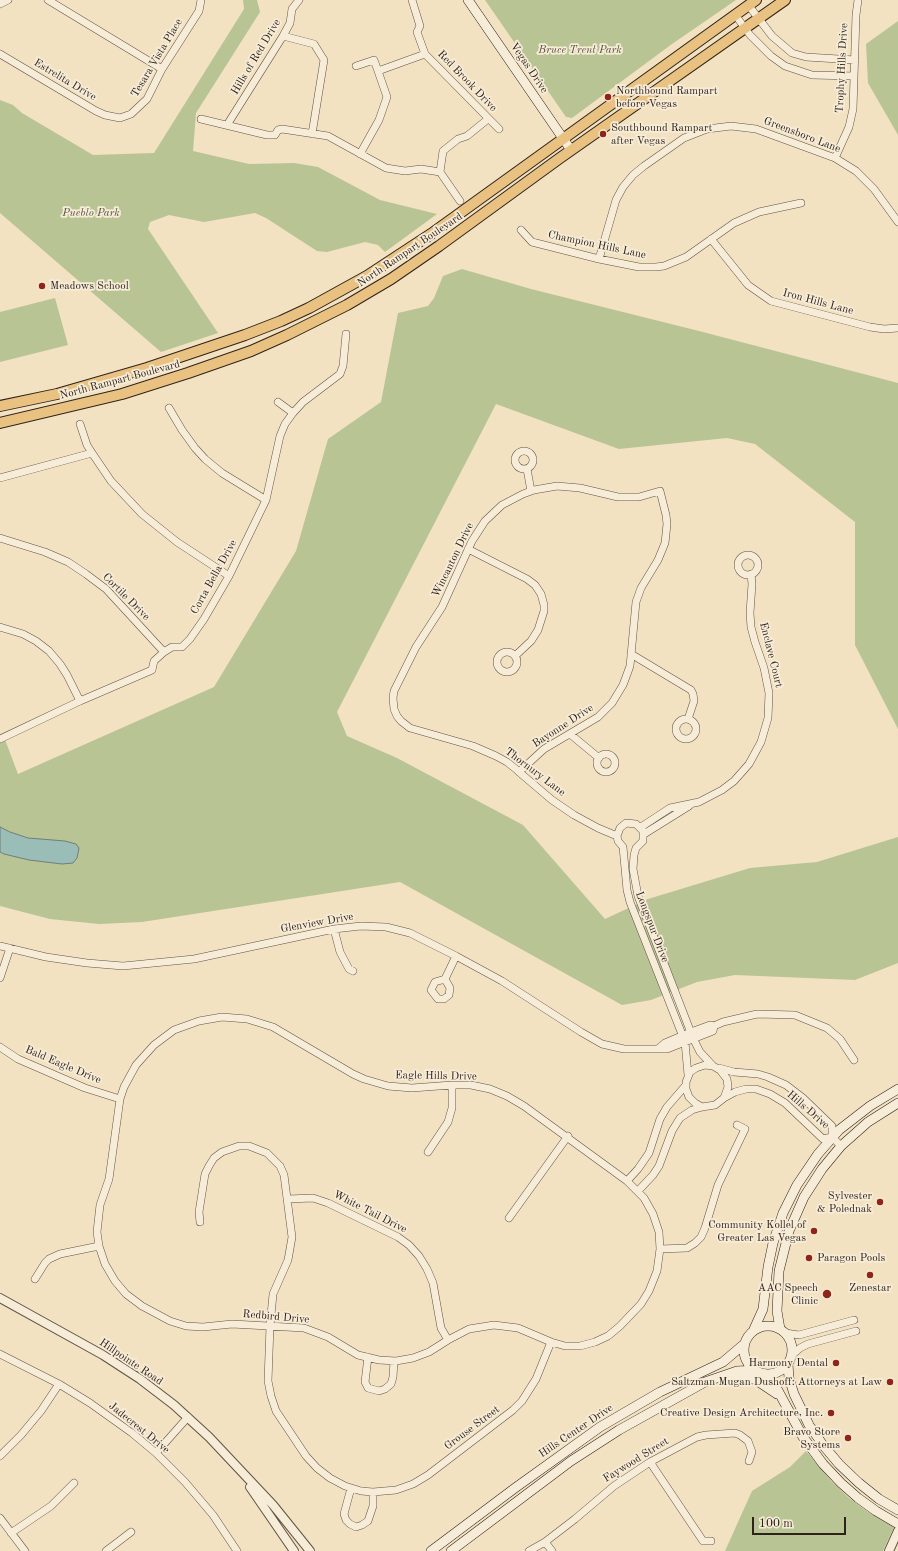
<!DOCTYPE html>
<html>
<head>
<meta charset="utf-8">
<style>
  body { margin:0 }
  #map { position:relative; width:898px; height:1551px; overflow:hidden; background:#f2e2c1; font-family:"Old Standard TT",serif }
  canvas { display:block }
  .scale { position:absolute; left:752px; top:1517px; width:94px; height:18px; box-sizing:border-box; border:2px solid #2e231c; border-top:0; padding-left:5px; font-size:12px; line-height:14px; white-space:nowrap; color:#2e231c; -webkit-text-stroke:3px #f7ecd7; paint-order:stroke }
</style>
</head>
<body>
<div id="map">
<canvas width="898" height="1551"></canvas>
<div class="scale">100 m</div>
</div>
<script>
const c = document.querySelector('canvas').getContext('2d');
c.lineJoin = 'round';
function fillPath(path, color) {
  c.fillStyle = color;
  c.fill(path, 'evenodd');
}
function toPath(rows) {
  const path = new Path2D();
  for (const r of rows) {
    if (r.length === 3) {
      path.moveTo(r[0] + r[2], r[1]);
      path.arc(r[0], r[1], r[2], 0, 2 * Math.PI);
      continue;
    }
    path.moveTo(r[0], r[1]);
    for (let i = 2; i < r.length; i += 2) path.lineTo(r[i], r[i + 1]);
  }
  return path;
}
function trace(path, color, width, dash) {
  c.strokeStyle = color;
  c.lineWidth = width;
  c.lineCap = dash ? 'butt' : 'round';
  c.setLineDash(dash || []);
  c.stroke(path);
}
function label(font, color, halo, rows, align = 'center') {
  c.font = font + ' "Old Standard TT",serif';
  c.lineWidth = 3.5;
  c.setLineDash([]);
  c.textBaseline = 'middle';
  c.strokeStyle = halo;
  c.fillStyle = color;
  for (const [text, x, y, turn = 0] of rows) {
    c.save();
    c.translate(x, y);
    c.rotate((+turn || 0) * Math.PI / 180);
    c.textAlign = isNaN(turn) ? turn : align;
    if (halo) c.strokeText(text, 0, 0);
    c.fillText(text, 0, 0);
    c.restore();
  }
}
const green = toPath([
  [243,0,257,0,260,12,196,113,193,151,249,164,294,163,318,167,380,200,437,214,385,252,378,245,365,242,327,252,317,251,266,218,255,213,204,222,169,215,150,222,148,229,218,333,161,352,0,213,0,100,13,105,22,113,93,155,154,153,244,9],
  [485,0,736,0,672,44,572,118,566,117],
  [898,21,898,135,868,83,866,44],
  [462,269,531,289,699,331,898,383,898,729,855,645,855,522,755,444,727,438,619,449,496,404,337,712,347,736,397,758,523,825,605,919,648,899,750,868,817,862,898,837,898,963,855,980,735,975,697,982,651,1000,622,1005,400,882,142,922,99,924,50,919,0,906,0,739,4,737,18,774,214,687,296,551,328,439,381,402,398,313,428,306,434,298,443,276],
  [55,298,68,345,0,362,0,312],
  [806,1451,831,1481,849,1498,868,1512,894,1527,883,1551,725,1551,752,1491,790,1467]
]);
const water = toPath([
  [0,827,10,832,28,838,65,841,76,844,79,848,77,858,73,863,62,864,29,860,4,854,0,852,0,827]
]);
const minor = toPath([
  [48,0,162,69],
  [412,0,420,26,417,32,425,54,499,129],
  [0,4,8,0],
  [749,6,772,36,792,53,806,57,855,60],
  [736,16,750,35,771,56,785,66,812,75,854,76],
  [283,36,314,44,324,60,312,134],
  [0,54,96,111,105,115,120,118,131,114,147,99,162,69,199,11,201,0],
  [356,66,374,60,378,71],
  [201,119,267,135,275,135,278,130,282,129,328,136,386,168,405,171,421,169,440,172],
  [227,125,283,36,290,23,292,9,299,0],
  [360,154,379,120,387,97,378,71,425,54],
  [835,158,849,127,853,109,856,15,858,0],
  [440,172,443,151,458,139,467,136,488,119],
  [440,172,460,201],
  [521,230,532,242,599,259,639,267,656,267,664,266,686,257,734,223,759,212,801,203],
  [711,239,748,285,771,301,870,327,884,329,898,328],
  [599,259,616,200,623,187,633,175,644,166,684,138,707,129,731,126,756,129,835,158,856,171,874,189,898,222],
  [278,402,293,413],
  [169,408,182,430,195,448,205,459,222,473,266,500],
  [80,424,87,445,92,453,111,481,142,514,177,542,229,576],
  [524,460,9],
  [527,469,531,491],
  [0,478,92,453],
  [0,538,45,552,68,562,86,574,106,589,164,652],
  [468,549,527,579,535,585,541,594,544,605,544,611,538,630,531,641,515,656],
  [748,565,10],
  [0,627,23,634,36,641,49,651,60,664,67,675,80,701],
  [507,662,10],
  [631,654,691,690,693,694,694,701,688,719],
  [686,729,10],
  [570,734,599,758],
  [0,739,80,701,152,670,154,661,164,652,172,647,182,647,190,639,204,619,229,576,266,500,280,436,285,424,293,413,303,402,340,374,343,366,346,334],
  [606,763,9],
  [519,772,544,749,598,717,612,703,623,685,630,666,636,602,641,588,658,560,665,543,667,524,666,515,660,491,639,497,618,497,580,488,557,486,534,490,523,494,502,505,485,521,472,541,442,607,416,647,394,691,393,698,394,709,397,716,401,721,410,728,473,746,496,756,507,762,517,770,519,772,552,800,574,815,598,828,617,836],
  [641,827,670,808,699,802,722,790,734,781,749,764,761,742,768,718,769,693,764,668,755,642,751,627,750,613,752,584,751,574],
  [644,834,689,806],
  [334,929,340,952,349,969,353,971],
  [0,946,46,957,87,963,123,966,194,959,334,929,361,926,386,927,410,933,456,956,502,981,581,1032,602,1044,624,1049,667,1049,713,1031,714,1026,723,1022,757,1014,795,1015,827,1028,840,1039,854,1060],
  [0,978,10,948],
  [445,979,435,982,431,990,438,999,444,999,449,995,450,988,445,979,456,956],
  [222,1017,247,1019,273,1027,353,1074,364,1079,388,1086,412,1088,452,1085,471,1085,490,1089,507,1096,524,1106,627,1181,644,1198,653,1214,659,1232,660,1249,657,1271,649,1291,641,1304,620,1326,608,1336,595,1342,580,1346,565,1346,551,1342,518,1328,494,1325,469,1329,448,1340,429,1352,413,1358,396,1361,379,1360,358,1355,328,1337,304,1328,232,1324,203,1327,186,1326,170,1321,142,1306,126,1294,115,1281,105,1264,99,1246,97,1232,100,1205,109,1179,120,1099,124,1087,136,1065,154,1045,174,1030,199,1021,222,1017],
  [0,1047,18,1059,85,1088,120,1099],
  [659,1048,665,1043,691,1032,710,1025,714,1026],
  [719,1068,734,1072,758,1074,768,1077,786,1085,803,1098,832,1126,832,1137,841,1146],
  [688,1075,685,1042,630,902,627,890,623,847,618,841,617,836,620,828,626,823,636,824,643,831,643,841,636,848,634,855,633,869,638,896,693,1038,700,1052,713,1066],
  [724,1098,735,1092,746,1089,756,1089,770,1094,785,1103,823,1139,832,1137],
  [428,1152,448,1122,452,1108,452,1085],
  [627,1181,638,1169,649,1153,660,1119,667,1107,686,1085],
  [638,1191,653,1175,659,1166,672,1131,680,1118,692,1110,702,1107,715,1105,724,1098,728,1087,727,1079,720,1070,713,1066,705,1065,696,1068,690,1072,686,1082,686,1089,689,1097,695,1103,702,1107],
  [288,1199,313,1198,328,1203,398,1237,409,1245,419,1256,427,1269,433,1283,441,1328,448,1340],
  [509,1218,568,1136],
  [200,1222,199,1212,205,1174,209,1166,214,1158,222,1152,239,1146,249,1146,267,1153,280,1166,284,1175,292,1237,288,1260,273,1294,270,1326,268,1381,271,1396,276,1411,306,1456,317,1468,330,1478,345,1486,361,1491,373,1492,396,1490,413,1484,428,1475,513,1410,522,1401,536,1379,551,1342],
  [660,1249,687,1248,695,1243,701,1237,705,1228,718,1185,745,1129,737,1125],
  [35,1279,45,1263,49,1259,60,1254,99,1246],
  [785,1333,799,1335,854,1320],
  [0,1354,59,1384,90,1403,132,1433,156,1453,185,1482,213,1515,237,1551],
  [792,1355,800,1348,808,1344,856,1331],
  [368,1357,365,1382,368,1388,379,1391,385,1389,391,1384,393,1377,394,1361],
  [156,1453,188,1417],
  [0,1456,21,1435,41,1411,59,1384],
  [650,1462,703,1541,711,1541],
  [351,1488,344,1514,346,1520,350,1524,356,1527,362,1525,368,1521,373,1506,373,1492],
  [0,1518,25,1551],
  [11,1533,51,1506,74,1483],
  [545,1542,552,1551],
  [106,1551,131,1532],
  [529,1551,545,1542,575,1519,614,1486,650,1462,697,1437,706,1435,735,1433,740,1435,748,1441,752,1452,749,1461]
]);
const tertiary = toPath([
  [0,1298,103,1355,140,1379,174,1405,209,1437,273,1505,310,1551],
  [250,1487,294,1551],
  [889,1551,898,1531]
]);
const secondary = toPath([
  [468,0,571,150],
  [768,1350,24],
  [754,1329,763,1309,768,1267,773,1243,783,1213,797,1185,818,1154,839,1130,870,1106,898,1089],
  [780,1329,777,1311,779,1271,789,1231,804,1197,822,1169,841,1146,868,1122,898,1103],
  [788,1364,789,1378,794,1394,809,1425,823,1445,839,1464,859,1483,879,1499,898,1510],
  [763,1374,776,1387,803,1437,823,1464,841,1483,858,1498,876,1511,898,1524],
  [731,1376,741,1376,756,1380,777,1394],
  [431,1551,515,1488,600,1427,660,1392,723,1362,743,1345],
  [451,1551,571,1461,619,1430,705,1382,737,1371,755,1370]
]);
const primary = toPath([
  [0,406,57,394,147,368,245,335,281,321,309,308,367,276,431,234,756,0],
  [0,423,122,394,188,373,251,351,287,335,347,305,391,279,439,246,560,158,785,0]
]);
const markers = [
  [608,97,4,"#8f2418"],
  [603,134,4,"#8f2418"],
  [42,286,4,"#8f2418"],
  [880,1202,4,"#8f2418"],
  [814,1231,4,"#8f2418"],
  [809,1258,4,"#8f2418"],
  [870,1275,4,"#8f2418"],
  [827,1294,5,"#8f2418"],
  [836,1363,4,"#8f2418"],
  [890,1382,4,"#8f2418"],
  [831,1413,4,"#8f2418"],
  [848,1438,4,"#8f2418"]
];
const parkNames = [
  ["Bruce Trent Park",580,50],
  ["Pueblo Park",91,213]
];
const streetNames = [
  ["Hills of Red Drive",256,57,-59],
  ["Tesara Vista Place",157,58,-59],
  ["Vegas Drive",529,68,56],
  ["Trophy Hills Drive",842,68,-87],
  ["Estrelita Drive",65,80,31],
  ["Red Brook Drive",467,81,46],
  ["Greensboro Lane",802,135,21],
  ["Champion Hills Lane",597,245,12],
  ["North Rampart Boulevard",410,250,-34],
  ["Iron Hills Lane",818,302,15],
  ["North Rampart Boulevard",120,380,-15],
  ["Wincanton Drive",453,560,-64],
  ["Corta Bella Drive",214,577,-61],
  ["Cortile Drive",126,597,45],
  ["Enclave Court",771,655,76],
  ["Bayonne Drive",563,726,-33],
  ["Thornury Lane",535,772,37],
  ["Glenview Drive",317,923,-10],
  ["Longspur Drive",652,927,69],
  ["Bald Eagle Drive",63,1065,23],
  ["Eagle Hills Drive",436,1076,1],
  ["Hills Drive",808,1110,41],
  ["White Tail Drive",370,1212,27],
  ["Redbird Drive",276,1317,5],
  ["Hillpointe Road",131,1362,34],
  ["Jadecrest Drive",139,1428,39],
  ["Grouse Street",472,1428,-37],
  ["Hills Center Drive",576,1431,-34],
  ["Faywood Street",636,1460,-32]
];
const poiNames = [
  ["Northbound Rampart",616,91,"left"],
  ["before Vegas",616,104,"left"],
  ["Southbound Rampart",611,128,"left"],
  ["after Vegas",611,141,"left"],
  ["Meadows School",50,286,"left"],
  ["Sylvester",872,1196],
  ["& Polednak",872,1209],
  ["Community Kollel of",806,1225],
  ["Greater Las Vegas",806,1238],
  ["Paragon Pools",817,1258,"left"],
  ["AAC Speech",818,1288],
  ["Clinic",818,1301],
  ["Zenestar",870,1288,"center"],
  ["Harmony Dental",828,1363],
  ["Saltzman Mugan Dushoff: Attorneys at Law",882,1382],
  ["Creative Design Architecture, Inc.",823,1413],
  ["Bravo Store",840,1432],
  ["Systems",840,1445]
];
fillPath(green, '#b8c494');
fillPath(water, '#9bbdb7');
trace(water, '#6f7f79', 1);
trace(minor, '#5f5345', 8);
trace(tertiary, '#5f5345', 10);
trace(secondary, '#2e231c', 10);
trace(primary, '#2e231c', 12);
trace(minor, '#f7ecd7', 7);
trace(tertiary, '#f7ecd7', 8);
trace(secondary, '#f7ecd7', 9);
trace(primary, '#e9c180', 10);
for (const [x, y, r, color] of markers) {
  const dot = new Path2D();
  dot.arc(x, y, r, 0, 2 * Math.PI);
  c.fillStyle = color;
  c.fill(dot);
  trace(dot, '#f7ecd7', 1.5);
}
label('italic 11px', '#575340', '#f7ecd7', parkNames);
label('11px', '#2e231c', '#f7ecd7', streetNames);
label('11px', '#2e231c', '#f7ecd7', poiNames, 'right');
</script>
</body>
</html>
